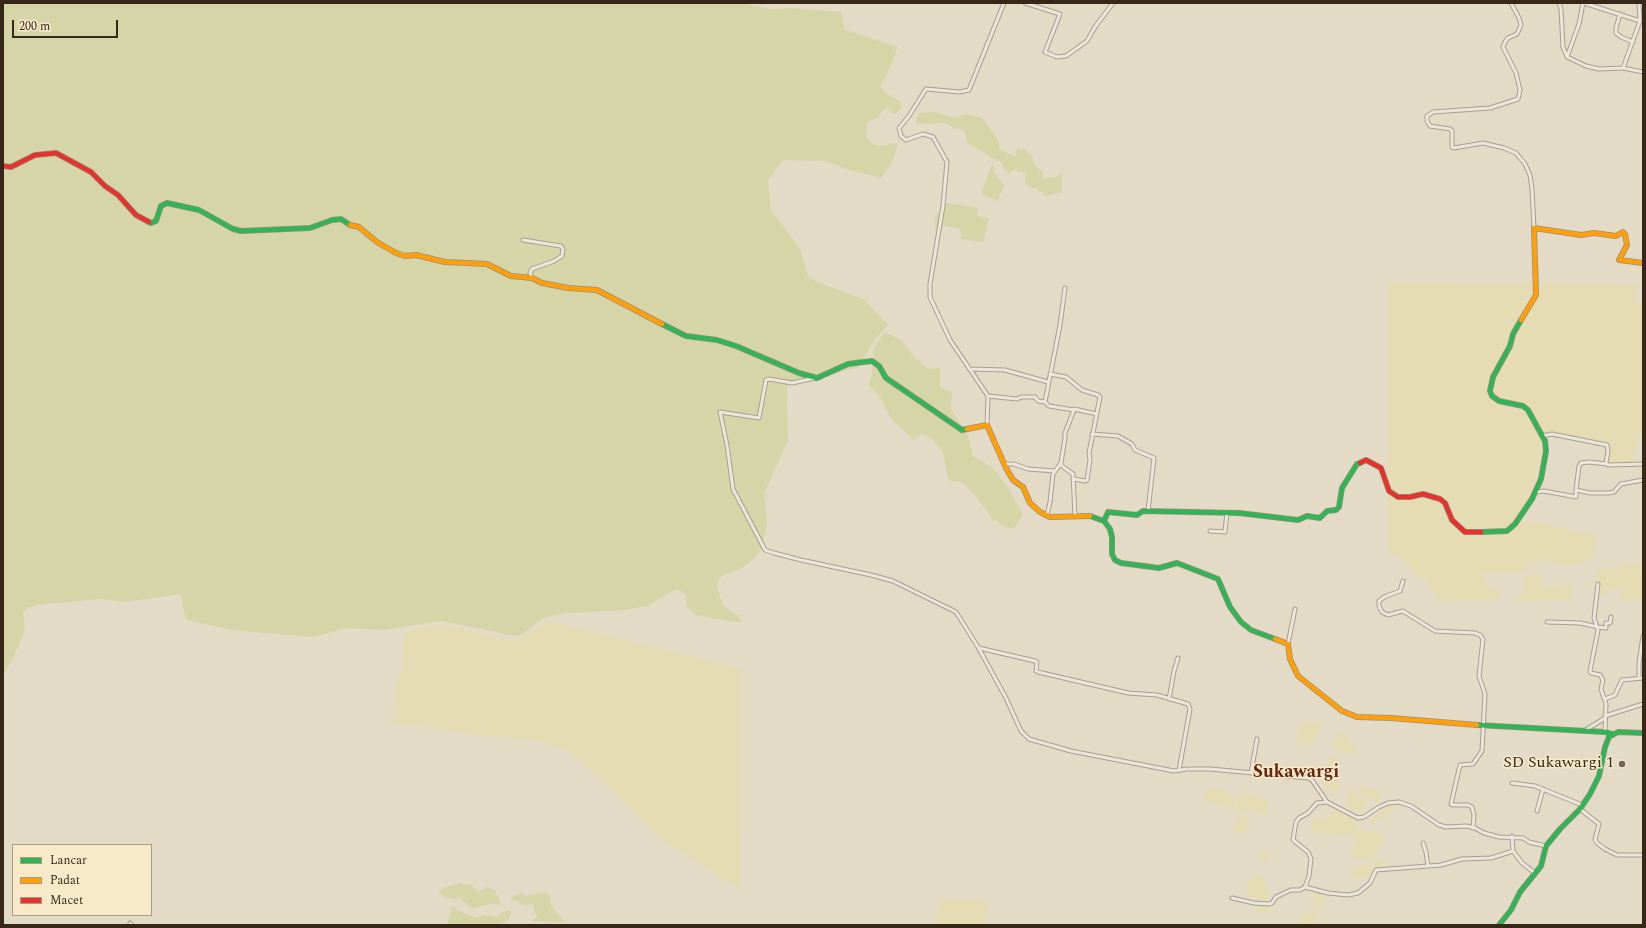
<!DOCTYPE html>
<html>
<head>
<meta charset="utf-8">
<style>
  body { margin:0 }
  #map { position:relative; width:1646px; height:928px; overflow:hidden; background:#e4dbc6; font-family:Spectral,serif }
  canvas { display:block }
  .frame { position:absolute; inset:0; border:4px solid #362719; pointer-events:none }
  .legend { position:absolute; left:12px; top:844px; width:140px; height:72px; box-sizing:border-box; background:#f8eac9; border:1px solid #aa9c83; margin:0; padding:5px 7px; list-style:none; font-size:12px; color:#362719 }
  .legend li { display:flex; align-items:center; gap:8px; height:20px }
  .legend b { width:20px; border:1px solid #aa9c83 }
  .scale { position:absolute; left:12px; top:20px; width:106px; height:18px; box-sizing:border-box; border:2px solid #362719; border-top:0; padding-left:5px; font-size:12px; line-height:14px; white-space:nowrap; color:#362719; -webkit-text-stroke:3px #f8eac9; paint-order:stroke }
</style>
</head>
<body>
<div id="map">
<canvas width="1646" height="928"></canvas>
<div class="frame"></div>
<ul class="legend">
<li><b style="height:5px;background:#30b455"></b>Lancar</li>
<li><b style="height:5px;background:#ff9f0a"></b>Padat</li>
<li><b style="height:5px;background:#e5322d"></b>Macet</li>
</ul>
<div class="scale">200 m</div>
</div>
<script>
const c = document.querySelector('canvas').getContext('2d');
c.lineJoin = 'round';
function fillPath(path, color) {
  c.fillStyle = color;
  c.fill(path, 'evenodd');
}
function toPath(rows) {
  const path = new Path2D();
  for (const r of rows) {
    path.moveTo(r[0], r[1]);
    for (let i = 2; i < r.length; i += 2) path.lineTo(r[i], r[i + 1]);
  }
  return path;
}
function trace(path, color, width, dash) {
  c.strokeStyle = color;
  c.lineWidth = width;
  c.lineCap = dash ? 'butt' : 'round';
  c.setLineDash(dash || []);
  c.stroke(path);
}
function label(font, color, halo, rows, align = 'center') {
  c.font = font + ' Spectral,serif';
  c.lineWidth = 3;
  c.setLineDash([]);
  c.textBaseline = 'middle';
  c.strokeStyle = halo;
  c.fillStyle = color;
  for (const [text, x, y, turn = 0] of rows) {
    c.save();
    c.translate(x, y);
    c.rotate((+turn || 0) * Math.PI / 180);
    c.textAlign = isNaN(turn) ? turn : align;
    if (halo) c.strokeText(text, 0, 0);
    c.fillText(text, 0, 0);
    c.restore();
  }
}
const farmland = toPath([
  [1388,283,1534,284,1533,294,1521,310,1503,353,1489,381,1488,394,1495,401,1525,412,1541,438,1542,455,1531,495,1508,528,1486,530,1464,529,1453,518,1447,501,1441,498,1423,493,1410,496,1398,495,1388,485],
  [1538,283,1639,285,1635,302,1643,305,1643,427,1632,462,1608,463,1609,442,1544,434,1533,410,1520,404,1496,396,1492,384,1508,356,1514,337,1522,321,1539,296],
  [1387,489,1397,497,1423,495,1431,496,1445,503,1451,522,1460,531,1467,534,1510,532,1521,520,1598,536,1592,560,1562,566,1542,558,1526,564,1526,572,1481,572,1485,585,1498,588,1500,600,1435,601,1438,595,1429,586,1425,577,1419,579,1399,555,1388,553],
  [1620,562,1642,565,1640,573,1643,573,1643,601,1619,601,1622,591,1613,587,1606,596,1599,593,1600,584,1594,582,1598,568,1618,569],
  [1540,573,1545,580,1540,582,1541,588,1572,584,1572,600,1513,601,1522,594,1524,577],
  [548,621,742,669,741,890,664,841,570,751,531,738,521,739,468,734,422,726,392,724,397,679,402,671,404,634,421,627,445,625,516,642],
  [1306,722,1321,723,1322,727,1311,745,1297,742,1299,726],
  [1340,731,1348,736,1349,740,1356,748,1352,755,1331,748],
  [1330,754,1336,756,1337,759,1332,779,1340,783,1337,791,1322,789],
  [1296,766,1303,766,1303,775,1292,776],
  [1360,785,1383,792,1379,802,1357,792],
  [1208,788,1227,789,1227,795,1236,797,1233,808,1218,806,1216,803,1202,800],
  [1349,790,1356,793,1355,796,1367,800,1360,813,1345,808,1350,796,1348,794],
  [1241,791,1268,801,1265,816,1250,809,1242,813,1234,810],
  [1389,807,1397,807,1372,826,1370,819],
  [1333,808,1358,818,1356,835,1311,833,1313,818,1330,819],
  [1240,815,1250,819,1247,834,1232,831],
  [1358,830,1383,834,1385,842,1373,854,1374,859,1352,858],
  [1262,850,1268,851,1268,863,1259,860],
  [1374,860,1386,860,1385,869,1375,870,1374,866,1372,876,1353,878,1352,866,1374,865],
  [1254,875,1265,877,1262,887,1270,890,1267,900,1247,897,1248,880,1252,880],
  [1313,890,1326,893,1324,899,1319,898,1323,900,1320,908,1313,905,1312,903,1312,901,1318,902,1311,899,1312,896,1317,898,1313,894],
  [941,900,988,901,985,925,935,925],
  [1258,905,1273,907,1273,910,1267,909,1272,911,1272,914,1257,912],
  [1311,909,1319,912,1315,925,1299,925,1303,914]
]);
const green = toPath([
  [3,3,743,3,770,9,791,8,841,12,845,30,898,47,888,72,880,86,886,93,900,101,901,108,897,113,894,114,889,109,886,108,883,110,878,118,868,121,866,130,867,139,875,145,881,146,894,143,898,144,892,162,881,178,850,170,825,161,783,160,768,180,771,210,800,249,808,276,815,281,865,300,888,325,876,338,858,367,832,375,789,382,787,389,788,441,764,493,767,517,766,532,761,550,751,561,740,569,722,576,718,581,717,587,723,605,733,613,739,616,742,622,735,622,696,615,687,607,685,594,677,589,647,606,626,610,571,613,550,616,542,619,521,635,515,636,442,621,384,630,344,628,315,637,265,633,232,630,187,620,185,617,181,594,126,602,101,599,45,604,29,607,23,612,25,631,16,652,3,676],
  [934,112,955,118,966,114,982,118,999,141,999,149,1016,157,1017,148,1024,149,1033,157,1033,164,1043,172,1043,179,1058,176,1062,171,1062,192,1045,196,1042,192,1038,192,1037,188,1031,188,1025,183,1026,173,1017,171,1017,168,1009,173,1004,169,1001,162,996,160,967,143,964,130,955,129,946,123,916,124,918,113],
  [993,162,994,172,1004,185,998,201,981,194],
  [947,203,978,208,977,216,989,218,983,242,961,239,961,229,946,226,935,230,935,217],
  [884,332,901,340,915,358,928,369,940,368,940,387,952,392,951,409,968,435,973,456,993,468,1011,492,1023,515,1014,528,1007,528,992,518,977,498,963,483,948,480,943,452,930,437,922,433,914,440,892,420,878,394,868,385,872,374,873,351],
  [460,883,465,885,470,884,478,892,486,887,495,890,502,906,490,903,486,906,484,905,476,908,471,908,465,902,463,902,461,898,458,897,455,899,444,897,439,894,441,889],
  [546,892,550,896,551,906,565,922,531,921,537,917,533,905,530,904,524,906,516,900,512,901,511,898,519,893,523,893,526,896],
  [452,906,463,913,471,915,475,918,484,915,498,917,501,912,511,910,511,914,508,920,500,924,500,925,447,925]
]);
const street = toPath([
  [1025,3,1060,14,1045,52,1057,57,1066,56,1087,41,1095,27,1113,3],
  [1511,3,1519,18,1521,25,1517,34,1508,38,1505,42,1503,47,1516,73,1520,90,1518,99,1490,108,1433,112,1427,116,1427,121,1430,126,1450,129,1452,131,1452,147,1454,148,1483,143,1504,148,1516,153,1525,164,1530,175,1532,189,1534,228],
  [1559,3,1561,9,1563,47,1567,57],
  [1583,3,1579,24,1567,57,1586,66,1599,69,1623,68,1643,72],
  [1584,3,1640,21],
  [1620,14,1616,28,1616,33,1621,37,1633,42],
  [1623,68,1640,21,1639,3],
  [523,240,561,246,563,249,562,256,554,261,532,269,530,273,532,278],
  [1065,288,1060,325,1045,402,1049,406,1074,410,1065,433,1065,438,1061,463,1062,466,1073,474,1075,516],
  [969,369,1005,370,1048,382],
  [1050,374,1066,377,1082,390,1098,395,1100,397,1089,453,1090,460,1087,480,1085,481,1074,479],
  [815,378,792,383,769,379,766,380,759,418,720,412,727,445,733,489,764,548,765,550,774,553,801,560,871,575,893,581,956,612,978,647,1006,698,1021,731,1029,739,1071,751,1174,771,1187,769,1210,769,1308,778,1312,780,1327,802,1358,818,1364,817,1379,807,1388,803,1399,802,1411,806,1439,825,1446,827,1466,826,1475,828,1484,833,1499,837,1523,838,1529,842,1546,846],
  [988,396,1017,399,1021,397,1035,397,1038,401,1045,402],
  [1074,409,1097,414],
  [987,425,988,396,950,340,930,297,930,284,943,206,947,162,933,137,923,134,906,140,901,136,899,128,909,116,926,89,960,92,969,90,1004,3],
  [1092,434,1118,436,1132,444,1135,450,1154,458,1148,511],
  [1542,436,1552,434,1607,445,1608,451,1606,463,1608,465,1643,464],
  [1004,464,1014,464,1028,469,1055,471],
  [1576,490,1579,466,1581,463,1589,462,1607,464],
  [1536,492,1544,491,1576,497,1576,490,1590,493,1609,493,1614,492,1621,484,1643,480],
  [1047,515,1050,502,1053,474,1061,463],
  [1210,531,1225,532,1227,513],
  [1403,581,1400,591,1384,597,1379,601,1379,606,1382,612,1388,615,1403,611,1435,631,1475,633,1480,635,1483,639,1479,676,1485,694,1482,751,1473,764,1460,765,1451,804,1453,805,1468,805,1472,807,1474,815,1473,828],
  [1598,584,1594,618,1598,630,1590,671,1591,673,1600,675,1603,680,1601,689,1606,704,1605,732],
  [1547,622,1580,623,1598,627,1606,628,1606,623,1610,623,1611,617],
  [1288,644,1295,609],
  [979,648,1035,661,1037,662,1036,671,1038,672,1128,693,1157,695,1188,704,1190,709,1179,770],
  [1639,678,1639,663,1643,636],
  [1169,699,1174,671,1178,658],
  [1605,699,1615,695,1622,680,1643,678],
  [1605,716,1643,704],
  [1584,731,1605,718],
  [1251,773,1257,739],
  [1512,783,1535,786,1582,805],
  [1580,809,1599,824,1595,839,1597,843,1605,849,1617,855,1643,855],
  [1537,811,1543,789],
  [1423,843,1426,852,1428,866],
  [1513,851,1522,863,1535,873],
  [1305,887,1309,876,1311,859,1308,852,1293,840,1296,822,1299,818,1308,813,1317,803,1327,802],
  [1232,898,1254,903,1269,904,1272,903,1276,897,1291,890,1300,890,1305,887,1328,893,1348,895,1358,893,1370,883,1376,870,1441,865,1462,859,1491,858,1513,851,1512,836],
  [130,923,132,925]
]);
const fast = toPath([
  [149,222,151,223,156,221,161,206,167,203,199,210,233,229,241,231,310,228,332,220,341,219,350,225],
  [662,324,686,336,717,340,736,346,799,373,817,378,848,364,872,361,879,366,886,378,962,430,967,429],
  [1090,516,1104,521,1110,529,1112,537,1112,554,1115,560,1121,563,1159,568,1177,563,1218,579,1230,607,1241,622,1251,630,1275,639],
  [1104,521,1108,512,1137,515,1143,511,1239,513,1298,520,1307,516,1320,518,1327,511,1336,510,1339,507,1342,488,1357,464,1360,463],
  [1481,532,1507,531,1515,524,1532,499,1541,479,1546,451,1545,441,1528,410,1523,406,1499,401,1492,396,1490,391,1493,377,1510,346,1513,334,1521,320],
  [1477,725,1605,732,1612,734],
  [1499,925,1511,910,1520,892,1541,866,1546,846,1560,829,1580,809,1590,794,1599,776,1605,747,1609,737,1618,732,1643,733]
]);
const slow = toPath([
  [350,225,359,227,377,242,396,253,405,256,416,255,445,262,487,264,511,276,532,278,542,283,568,288,597,290,662,324],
  [1521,320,1536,295,1534,228,1581,235,1594,233,1616,236,1623,232,1625,234,1627,245,1619,260,1643,263],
  [967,429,987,425,1006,468,1013,480,1023,487,1030,503,1040,512,1050,517,1090,516],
  [1275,639,1288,644,1290,659,1298,676,1342,711,1357,717,1391,718,1477,725]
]);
const jam = toPath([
  [3,166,11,167,35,155,56,153,91,172,105,186,118,195,136,215,149,222],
  [1360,463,1366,460,1381,468,1389,491,1398,497,1410,497,1423,494,1440,499,1445,503,1452,520,1465,532,1481,532]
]);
const markers = [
  [1622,764,4,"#736656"]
];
const poiNames = [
  ["SD Sukawargi 1",1614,764]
];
const quarterNames = [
  ["Sukawargi",1296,773]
];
fillPath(farmland, '#e6dcb4');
fillPath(green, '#d5d5a7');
trace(street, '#a89f91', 5);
trace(fast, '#988f80', 6);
trace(slow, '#988f80', 6);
trace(jam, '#988f80', 6);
trace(street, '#ece5d9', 3);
trace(fast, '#30b455', 4.5);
trace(slow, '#ff9f0a', 4.5);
trace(jam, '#e5322d', 4.5);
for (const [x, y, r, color] of markers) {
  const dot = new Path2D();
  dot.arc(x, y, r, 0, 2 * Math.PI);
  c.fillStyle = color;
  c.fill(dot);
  trace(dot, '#f8eac9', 1.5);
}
label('16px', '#362719', '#f8eac9', poiNames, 'right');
label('bold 18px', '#662515', '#f8eac9', quarterNames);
</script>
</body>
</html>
